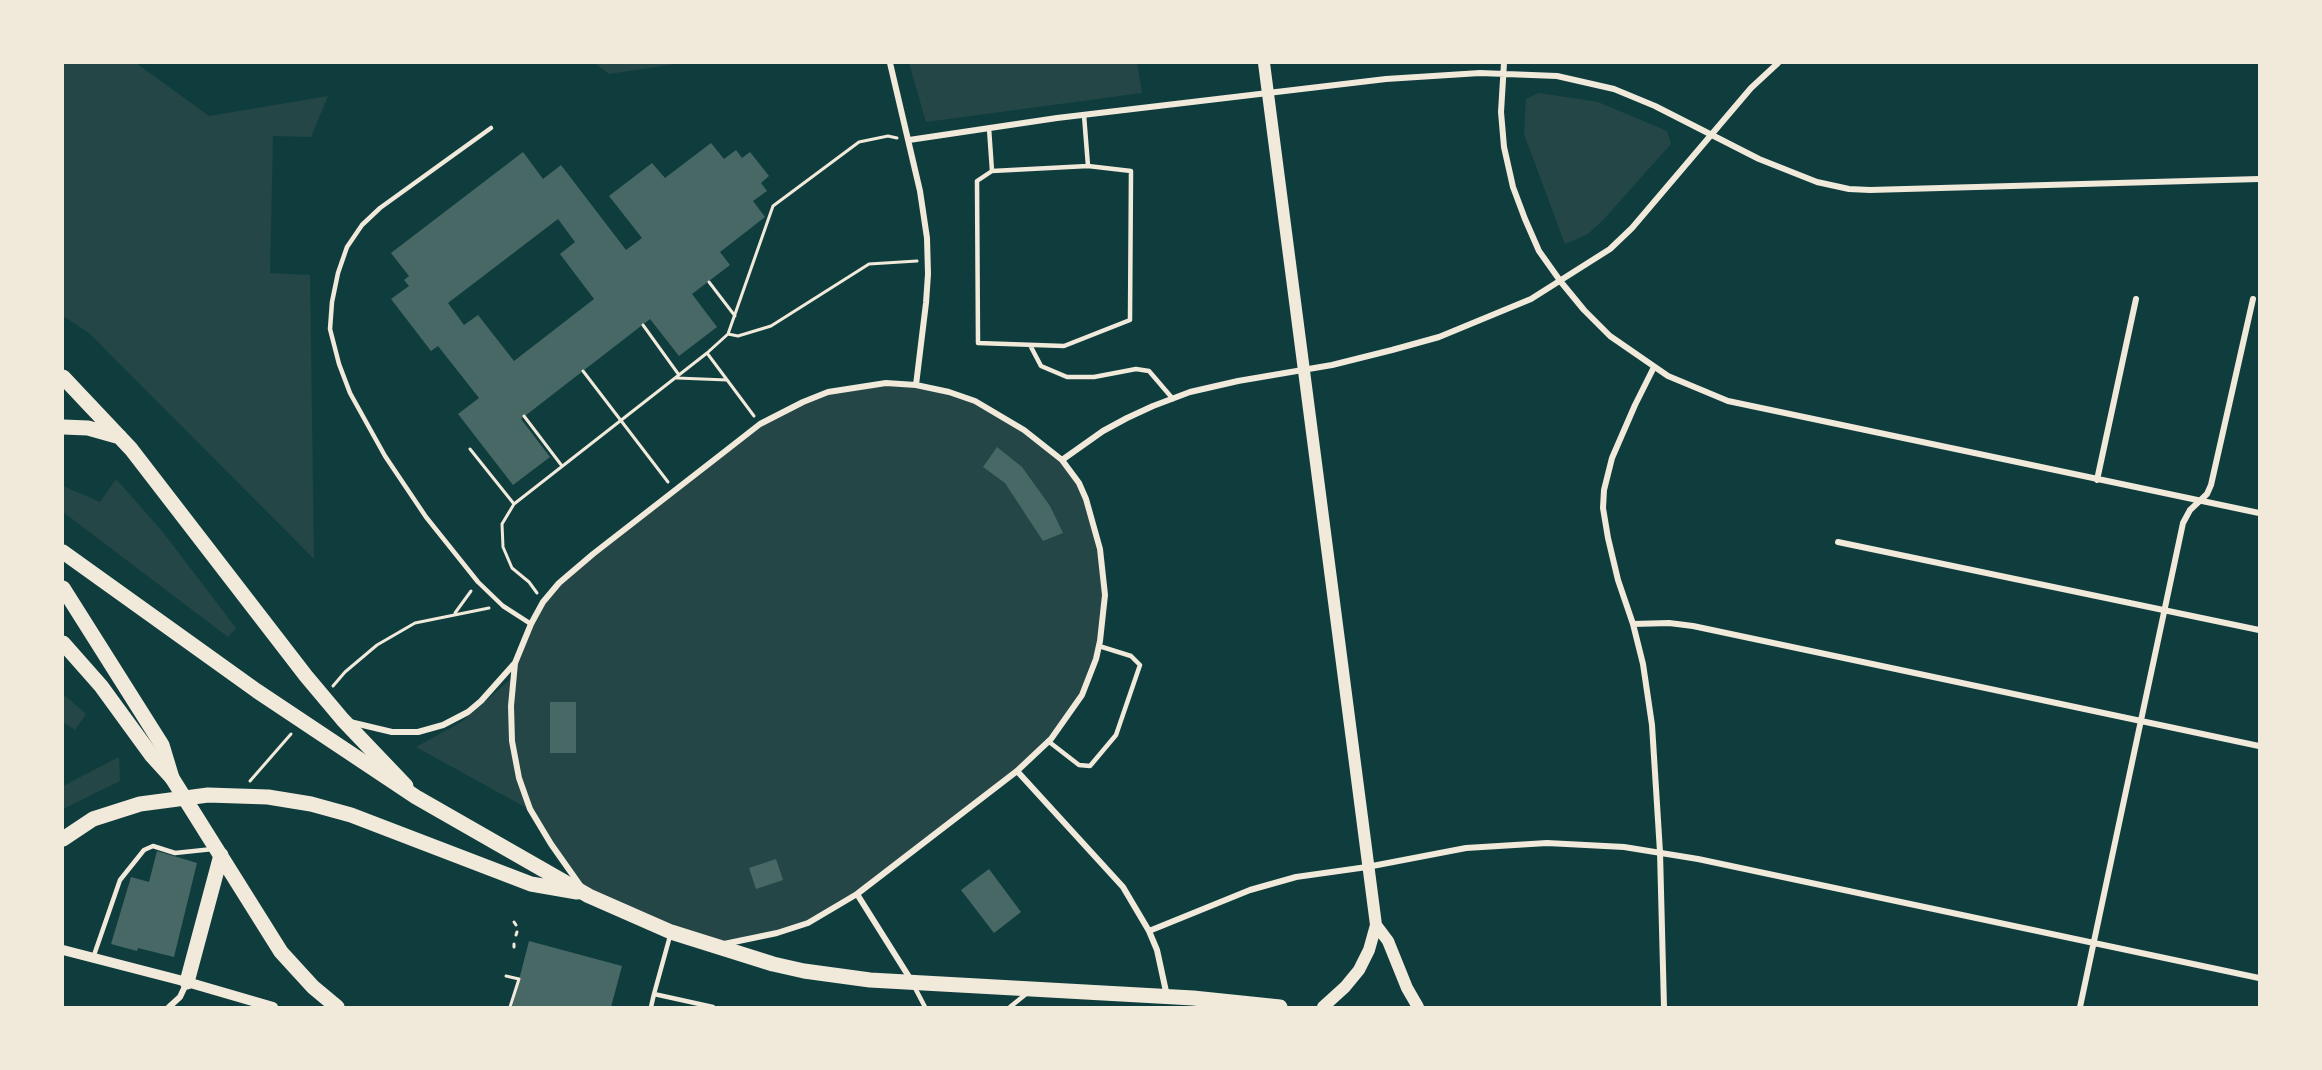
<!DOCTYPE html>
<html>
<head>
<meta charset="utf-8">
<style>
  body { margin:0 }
  #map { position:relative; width:2322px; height:1070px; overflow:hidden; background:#0f3d3e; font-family:"Exo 2",sans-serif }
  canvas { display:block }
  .frame { position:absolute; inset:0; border:64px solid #f1e9da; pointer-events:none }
</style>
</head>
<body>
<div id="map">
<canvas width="2322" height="1070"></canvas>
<div class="frame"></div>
</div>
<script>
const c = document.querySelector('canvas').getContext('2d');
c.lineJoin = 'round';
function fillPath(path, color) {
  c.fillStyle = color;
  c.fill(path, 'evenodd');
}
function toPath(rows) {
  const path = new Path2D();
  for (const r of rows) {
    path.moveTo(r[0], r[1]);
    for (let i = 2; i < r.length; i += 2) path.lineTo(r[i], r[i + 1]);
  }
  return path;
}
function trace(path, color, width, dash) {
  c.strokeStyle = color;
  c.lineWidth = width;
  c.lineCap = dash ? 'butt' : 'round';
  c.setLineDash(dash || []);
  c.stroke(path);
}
const green = toPath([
  [63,63,136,63,209,116,328,96,311,137,273,136,270,273,310,275,314,559,89,333,63,316],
  [595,63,682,63,609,74],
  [909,63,1137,63,1142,93,926,122],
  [1539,93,1598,102,1667,131,1671,144,1603,220,1588,234,1565,244,1524,134,1526,99],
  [886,383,949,392,998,413,1062,460,1079,483,1103,573,1100,641,1082,695,1035,755,857,894,808,923,712,946,589,896,532,811,416,747,463,721,513,677,531,624,559,583,760,424,828,392],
  [116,479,162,531,236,628,228,637,63,512,63,486,100,502],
  [63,694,86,714,75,730,63,722],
  [119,757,120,781,63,809,63,786]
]);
const building = toPath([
  [711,143,724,159,736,150,742,158,750,152,769,176,761,183,767,191,753,201,765,217,720,252,730,265,692,294,717,327,679,356,650,319,521,419,550,457,513,485,458,414,479,398,438,346,431,351,391,299,409,286,404,280,409,276,391,253,523,152,543,179,561,165,626,250,642,238,609,196,652,163,665,178],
  [558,219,575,242,560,254,594,299,514,361,478,315,464,325,448,303],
  [997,447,1022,467,1050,506,1063,533,1043,541,1005,483,983,467],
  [550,702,576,702,576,753,550,753],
  [157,851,197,863,174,957,138,948,137,951,111,944,131,877,149,882],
  [776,859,783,880,756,889,749,868],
  [989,869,1021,912,994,933,961,890],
  [529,941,622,966,611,1007,512,1007]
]);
const path = toPath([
  [709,282,735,316],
  [643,325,679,375],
  [728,334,738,336,771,326,869,264,917,261],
  [707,353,728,334,773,206,859,142,888,136,897,138],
  [583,371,668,482],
  [677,378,727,380],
  [524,416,562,466],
  [470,449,514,504],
  [537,593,529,582,512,568,503,547,502,524,514,504,707,353,754,416],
  [455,613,471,591],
  [333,686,345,672,377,645,415,623,489,608],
  [250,781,291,734],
  [514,922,516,925],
  [516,935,517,932],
  [514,947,514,944],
  [506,976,519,979,510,1007]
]);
const service = toPath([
  [491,128,380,208,362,225,347,247,338,273,332,302,330,329,339,364,350,393,385,456,426,517,478,582,503,606,531,624],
  [989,128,992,171,1088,166,1084,115],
  [992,171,977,181,978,343,1064,346,1130,320,1131,171,1088,166],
  [1030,345,1041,366,1067,377,1094,377,1136,369,1149,371,1173,399],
  [1048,741,1079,765,1090,766,1116,735,1140,665,1131,656,1099,646],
  [93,958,120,880,144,850,153,846,175,853,213,849],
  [914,986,925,1007],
  [654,994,670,936],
  [651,1007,654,994,713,1007],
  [1010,1007,1026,994]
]);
const minor = toPath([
  [890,63,920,191,927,238,928,274,926,303,916,385],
  [1504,63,1501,112,1504,147,1513,187,1525,219,1539,251,1561,282,1584,310,1610,336,1668,376,1728,401,2259,513],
  [909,140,1057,118,1386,79,1480,73,1557,76,1614,89,1655,106,1759,159,1817,182,1849,189,1870,190,2259,179],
  [1654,367,1635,405,1612,458,1604,490,1603,508,1608,538,1618,580,1633,624,1643,664,1652,725,1660,852,1664,1007],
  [1062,460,1103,431,1127,418,1153,406,1190,392,1238,381,1332,365,1392,350,1439,337,1531,299,1610,249,1632,228,1751,88,1778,63],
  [2097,480,2136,299],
  [1838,542,2259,630],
  [1633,624,1669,623,1693,626,2259,746],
  [350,722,392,732,418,732,443,725,468,712,481,701,514,664],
  [1017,771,1123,887,1149,931,1157,950,1167,996],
  [582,888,551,844,530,809,519,778,512,741,511,706,515,663,531,624,543,602,559,583,593,554,728,449,760,424,803,402,828,392,886,383,916,385,949,392,975,401,1024,430,1062,460,1079,483,1086,499,1100,549,1105,595,1100,641,1096,659,1082,695,1051,739,1017,771,857,894,808,923,777,933,724,944],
  [857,894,911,980],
  [1149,931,1250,890,1296,877,1367,867,1466,848,1547,843,1624,847,1698,859,2259,978],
  [169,1007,180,997,187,982],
  [2080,1007,2183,523,2190,510,2207,494,2211,485,2253,299]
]);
const tertiary = toPath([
  [63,950,187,982,273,1007]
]);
const secondary = toPath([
  [1264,63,1376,925,1369,950,1359,970,1345,987,1323,1007],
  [1376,925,1388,941,1407,988,1418,1007]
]);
const primary = toPath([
  [63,377,131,449,306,676,343,720,406,786],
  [63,427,88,428,120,437],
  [63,588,162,745,172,778]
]);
const trunk = toPath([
  [63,552,257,691,416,797,589,896,671,932,773,964,804,971,870,980,1193,998,1280,1007],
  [63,643,101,686,152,756,172,778,281,952,313,987,337,1007],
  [63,839,93,819,140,804,208,795,268,797,311,804,351,815,531,884,577,892],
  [187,982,221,855]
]);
fillPath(green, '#244646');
fillPath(building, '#486865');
trace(path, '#f1e9da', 3);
trace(service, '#f1e9da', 4.5);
trace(minor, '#f1e9da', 6);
trace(tertiary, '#f1e9da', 10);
trace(secondary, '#f1e9da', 12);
trace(primary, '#f1e9da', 15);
trace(trunk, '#f1e9da', 15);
</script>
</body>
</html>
